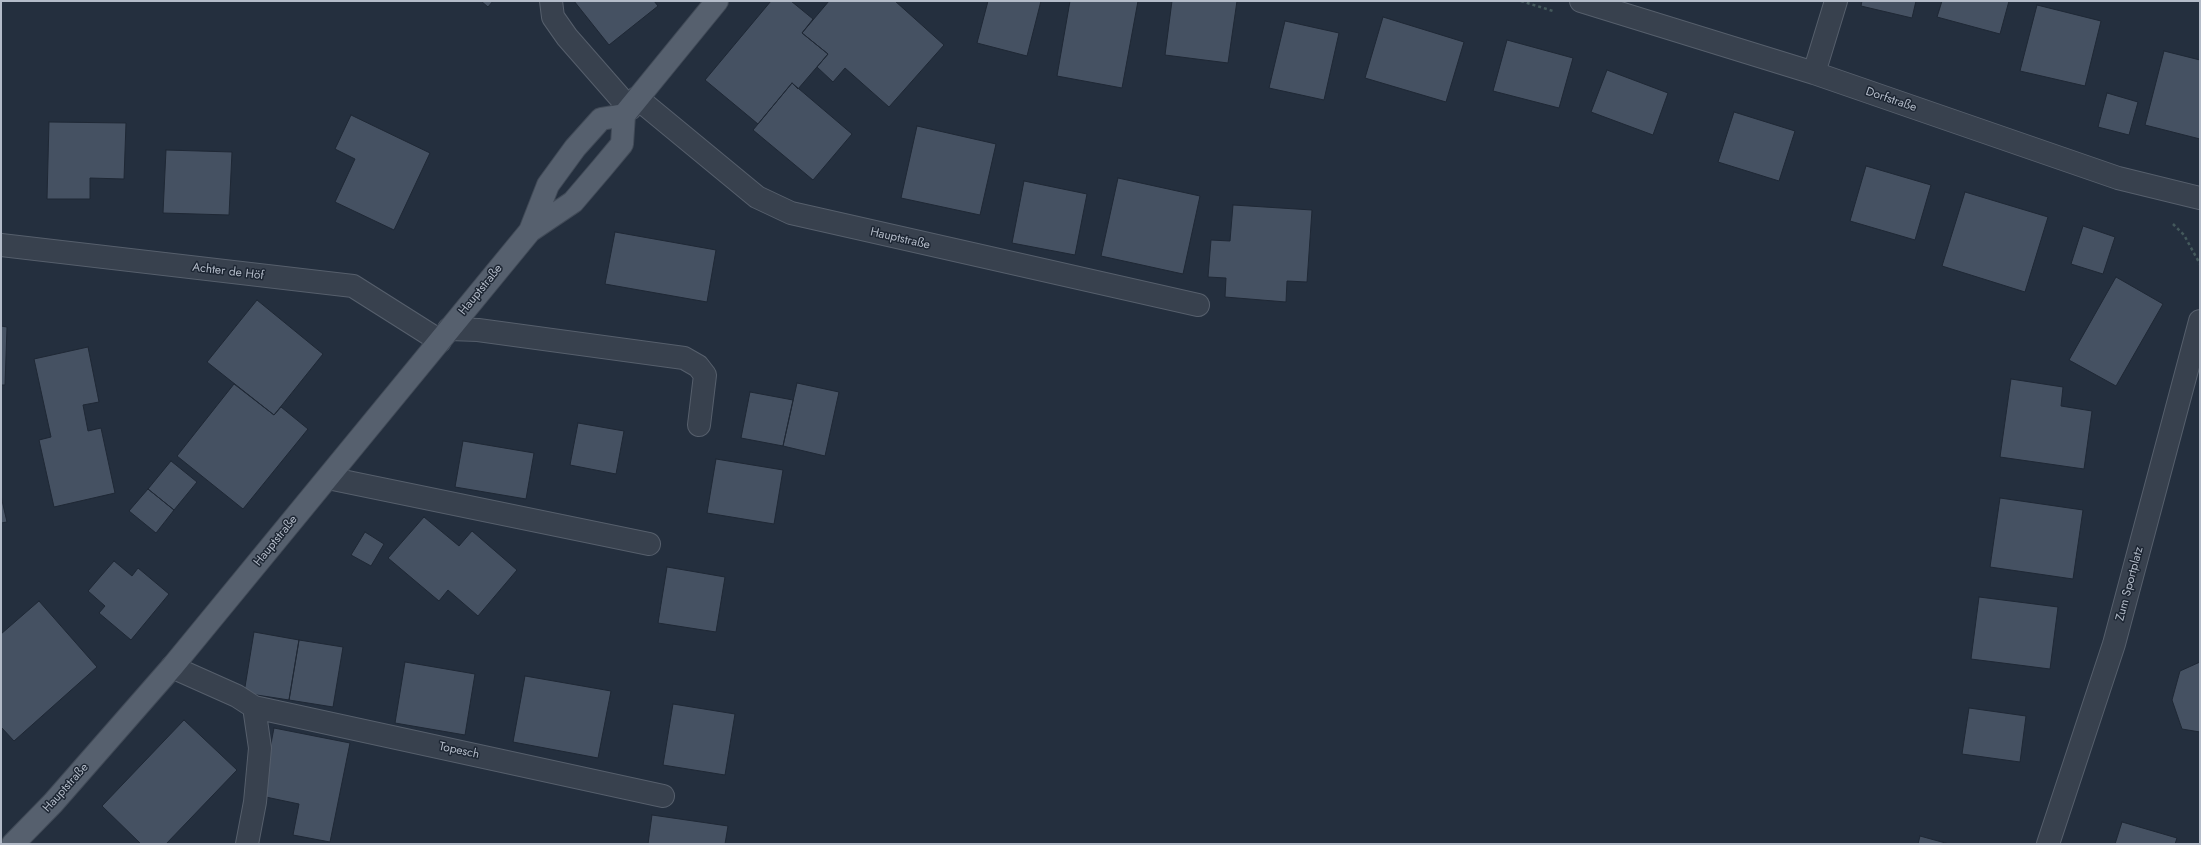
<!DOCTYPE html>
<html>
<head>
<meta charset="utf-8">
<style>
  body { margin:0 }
  #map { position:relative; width:2201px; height:845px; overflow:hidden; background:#242f3e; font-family:Jost,sans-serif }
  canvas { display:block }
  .frame { position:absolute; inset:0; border:2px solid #b4bcc9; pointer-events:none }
</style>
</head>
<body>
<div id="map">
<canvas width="2201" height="845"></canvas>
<div class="frame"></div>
</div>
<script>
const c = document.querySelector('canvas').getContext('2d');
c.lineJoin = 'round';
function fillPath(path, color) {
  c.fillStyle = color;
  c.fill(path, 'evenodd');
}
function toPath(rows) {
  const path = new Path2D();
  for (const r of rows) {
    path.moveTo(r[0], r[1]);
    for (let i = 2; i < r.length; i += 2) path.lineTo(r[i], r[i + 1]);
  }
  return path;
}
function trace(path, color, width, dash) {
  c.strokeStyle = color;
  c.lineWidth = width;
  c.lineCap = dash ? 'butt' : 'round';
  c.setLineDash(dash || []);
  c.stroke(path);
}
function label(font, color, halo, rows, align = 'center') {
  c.font = font + ' Jost,sans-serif';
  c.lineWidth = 3;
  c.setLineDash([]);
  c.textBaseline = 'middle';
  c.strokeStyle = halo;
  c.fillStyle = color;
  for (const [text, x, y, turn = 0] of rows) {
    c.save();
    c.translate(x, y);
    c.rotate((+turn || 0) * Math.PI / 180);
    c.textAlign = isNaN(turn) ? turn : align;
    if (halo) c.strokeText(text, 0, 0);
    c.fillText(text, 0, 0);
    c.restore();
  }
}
const building = toPath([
  [481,1,493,1,488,7,481,1],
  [574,1,654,1,658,6,609,45,574,1],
  [771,1,791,1,813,19,802,33,828,54,798,89,792,83,758,124,705,80,771,1],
  [829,1,895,1,944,45,889,107,845,68,833,82,817,67,828,54,802,33,829,1],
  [988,1,1041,1,1027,56,977,43,988,1],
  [1070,1,1138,1,1122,88,1057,76,1070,1],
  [1172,1,1237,1,1228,63,1165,55,1172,1],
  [1862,1,1916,1,1912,18,1861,6,1862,1],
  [1942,1,2009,1,2000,34,1937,17,1942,1],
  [2037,5,2101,21,2085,86,2020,71,2037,5],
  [1383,17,1464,42,1446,102,1365,78,1383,17],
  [1285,21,1339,33,1324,100,1269,88,1285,21],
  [1507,40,1573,58,1559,108,1493,91,1507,40],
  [2164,51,2200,60,2200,139,2145,125,2164,51],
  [1607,70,1668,93,1653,135,1591,112,1607,70],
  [792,83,852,134,813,180,753,130,792,83],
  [2107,93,2138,102,2129,135,2098,127,2107,93],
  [1734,112,1795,131,1779,181,1718,162,1734,112],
  [351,115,430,153,394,230,335,202,355,159,335,149,351,115],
  [49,122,126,123,124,179,90,178,90,199,47,199,49,122],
  [917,126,996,144,980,215,901,198,917,126],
  [166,150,232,152,229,215,163,213,166,150],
  [1866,166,1931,185,1915,240,1850,221,1866,166],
  [1118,178,1200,196,1183,274,1101,256,1118,178],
  [1024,181,1087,194,1075,255,1012,243,1024,181],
  [1965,192,2048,217,2025,292,1942,266,1965,192],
  [1233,205,1312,210,1307,282,1287,281,1286,302,1225,297,1226,278,1208,277,1211,240,1230,241,1233,205],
  [2083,226,2115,237,2103,274,2071,264,2083,226],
  [615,232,716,250,707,302,605,284,615,232],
  [2116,277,2163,304,2116,386,2069,360,2116,277],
  [257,300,323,354,274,415,207,362,257,300],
  [1,326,7,327,5,385,1,385,1,326],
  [88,347,99,402,83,405,88,431,101,428,115,493,54,507,39,440,51,437,34,359,88,347],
  [2011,379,2063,387,2061,406,2092,411,2084,469,2000,457,2011,379],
  [797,383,839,392,825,456,783,446,797,383],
  [234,384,274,415,281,407,308,429,243,509,177,456,234,384],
  [750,392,793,400,783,446,741,438,750,392],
  [578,423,624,431,616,474,570,465,578,423],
  [463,441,534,453,526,499,455,487,463,441],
  [716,459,783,470,774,524,707,513,716,459],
  [171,461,197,482,174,510,148,489,171,461],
  [148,489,174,510,156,533,129,511,148,489],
  [1,496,7,522,1,523,1,496],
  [2000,498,2083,510,2073,579,1990,567,2000,498],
  [424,517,459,546,472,531,517,570,478,616,448,590,439,601,388,558,424,517],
  [365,532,384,544,371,566,351,555,365,532],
  [114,561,132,576,138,568,169,594,131,640,99,613,105,606,88,591,114,561],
  [667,567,725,577,716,632,658,623,667,567],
  [1979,597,2058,607,2050,669,1971,659,1979,597],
  [39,601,97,667,14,741,1,727,1,634,39,601],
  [254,632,299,640,289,700,244,693,254,632],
  [299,640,343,647,333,707,289,700,299,640],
  [405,662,475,674,465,735,395,723,405,662],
  [2200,662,2200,732,2182,729,2172,700,2180,671,2200,662],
  [525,676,611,691,598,758,513,742,525,676],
  [673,704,735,714,725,775,663,765,673,704],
  [1969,708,2026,716,2020,762,1962,754,1969,708],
  [184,720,237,770,166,844,141,844,102,806,184,720],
  [274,728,350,743,330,842,293,835,299,804,261,796,274,728],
  [652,815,728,826,725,844,648,844,652,815],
  [2122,822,2177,838,2175,844,2115,844,2122,822],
  [1920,836,1949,844,1918,844,1920,836]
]);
const path = toPath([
  [1521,1,1553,11],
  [2173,224,2184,235,2200,264]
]);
const minor = toPath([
  [551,1,553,17,567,37,630,109],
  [1581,1,1814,73,2118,178,2200,198],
  [1814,73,1836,1],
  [637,98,757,197,791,213,1198,305],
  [1,245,353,286,440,341],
  [449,329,478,330,684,358,698,366,705,375,699,425],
  [328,478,649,544],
  [172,667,237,696,254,707,260,748,255,802,247,844],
  [254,707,663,796],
  [2048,844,2114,644,2200,321]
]);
const major = toPath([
  [530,231,548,185,575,148,601,119,624,115],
  [13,844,53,803,172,667,530,231,573,202,602,168,622,144,624,115,717,1]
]);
const streetNames = [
  ["Dorfstraße",1891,100,19],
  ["Hauptstraße",900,239,13],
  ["Achter de Höf",228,272,7],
  ["Hauptstraße",481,290,-51],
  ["Hauptstraße",276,541,-51],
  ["Zum Sportplatz",2130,584,-75],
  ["Topesch",459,751,12],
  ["Hauptstraße",66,788,-48]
];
fillPath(building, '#455162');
trace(building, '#1f2835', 1);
trace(minor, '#565f6c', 24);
trace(major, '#414a57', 24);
trace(path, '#44595c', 2.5, [3, 3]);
trace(minor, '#38414e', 22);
trace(major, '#56606e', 22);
label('12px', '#b4bcc9', '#1d2633', streetNames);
</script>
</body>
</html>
